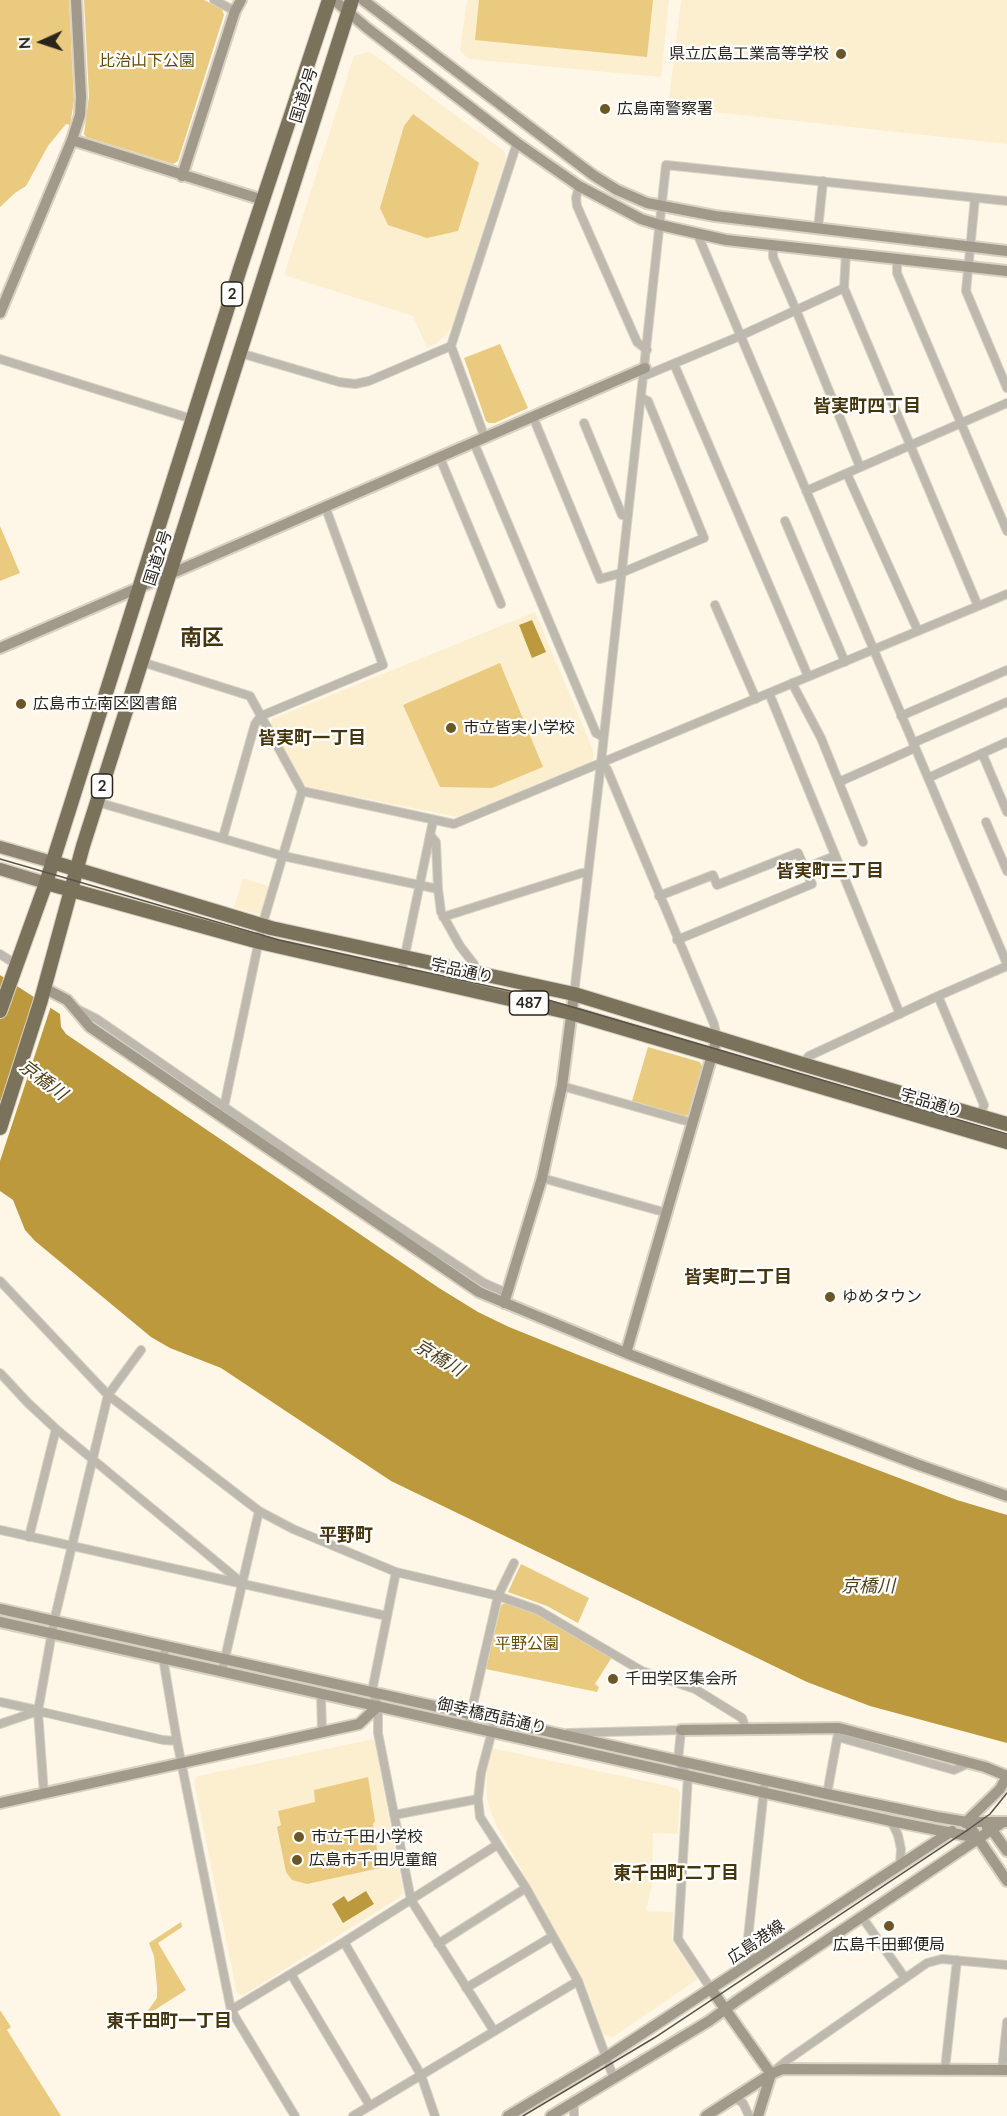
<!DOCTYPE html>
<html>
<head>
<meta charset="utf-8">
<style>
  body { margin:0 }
  #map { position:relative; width:1007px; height:2116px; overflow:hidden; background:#fef7e8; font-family:Lato,sans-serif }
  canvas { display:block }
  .north { position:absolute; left:12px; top:12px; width:60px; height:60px; -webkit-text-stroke:4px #fff; paint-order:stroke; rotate:267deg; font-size:16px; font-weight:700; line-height:24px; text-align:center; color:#29251c }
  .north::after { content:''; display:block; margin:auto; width:21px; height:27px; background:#29251c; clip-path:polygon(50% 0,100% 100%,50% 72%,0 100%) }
</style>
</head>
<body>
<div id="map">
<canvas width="1007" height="2116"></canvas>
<div class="north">N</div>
</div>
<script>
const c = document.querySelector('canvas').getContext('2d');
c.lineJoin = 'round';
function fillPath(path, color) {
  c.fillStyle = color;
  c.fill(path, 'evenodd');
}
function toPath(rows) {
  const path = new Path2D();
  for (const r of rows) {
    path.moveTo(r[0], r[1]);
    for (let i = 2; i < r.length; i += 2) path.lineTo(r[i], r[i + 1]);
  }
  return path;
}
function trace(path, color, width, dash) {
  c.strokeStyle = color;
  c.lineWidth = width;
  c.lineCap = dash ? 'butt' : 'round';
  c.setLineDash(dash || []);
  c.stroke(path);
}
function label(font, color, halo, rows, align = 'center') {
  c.font = font + ' Lato,"Noto Sans JP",sans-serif';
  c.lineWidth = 4.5;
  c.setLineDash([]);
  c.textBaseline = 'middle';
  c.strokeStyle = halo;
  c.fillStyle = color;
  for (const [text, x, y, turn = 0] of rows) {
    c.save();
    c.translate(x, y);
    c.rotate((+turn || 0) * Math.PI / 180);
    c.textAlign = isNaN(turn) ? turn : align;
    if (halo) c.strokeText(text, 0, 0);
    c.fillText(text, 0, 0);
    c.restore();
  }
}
const built = toPath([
  [467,0,669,0,661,77,469,59,460,51],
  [681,0,1007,0,1007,144,668,107],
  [370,52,504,151,506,158,453,324,447,334,437,343,427,348,413,316,284,275,354,56],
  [535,612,593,750,593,761,457,817,308,787,303,784,271,725,272,719],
  [243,878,271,887,263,916,234,907],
  [374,1739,403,1891,400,1897,242,1996,237,1993,194,1782,198,1776],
  [492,1748,677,1788,680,1793,678,1834,653,1833,652,1885,646,1911,673,1912,672,1938,674,1943,698,1979,613,2037,603,2035,585,1984,495,1823,487,1799,487,1769]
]);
const green = toPath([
  [0,0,69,0,74,101,70,125,66,124,48,146,26,186,15,193,0,207],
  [84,0,204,0,222,9,224,15,178,161,173,164,86,137,84,134,89,96],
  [479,0,653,0,647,57,475,40],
  [413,114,479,163,458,231,427,238,388,225,380,208,404,126],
  [500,344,528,408,495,423,489,423,486,421,464,358],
  [0,526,20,573,0,581],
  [500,663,543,767,492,788,440,787,403,705],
  [648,1047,700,1062,703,1069,691,1114,685,1116,632,1101],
  [521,1564,589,1598,578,1623,547,1606,508,1592],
  [506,1603,527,1609,581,1637,612,1657,595,1684,599,1687,597,1692,486,1669,501,1605],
  [368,1777,375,1821,373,1824,380,1868,307,1884,292,1880,286,1872,277,1827,281,1825,278,1811,315,1802,314,1790],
  [181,1922,182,1927,158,1943,186,1990,150,2013,147,2012,157,1998,157,1987,154,1956,149,1943],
  [0,2010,11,2027,7,2030,61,2116,0,2116]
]);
const water = toPath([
  [532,620,546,652,532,658,519,625],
  [0,975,60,1014,61,1027,66,1034,439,1288,478,1312,509,1327,581,1356,820,1448,957,1500,1007,1515,1007,1743,870,1706,807,1682,391,1481,221,1368,170,1348,151,1337,35,1241,25,1230,13,1200,0,1191],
  [366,1891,374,1904,343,1923,332,1904,344,1896,348,1902]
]);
const pier = toPath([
  [35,995,51,1006,0,1161,0,1103]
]);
const street = toPath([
  [214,0,235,11],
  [579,186,576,198,577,206,637,342,647,350],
  [975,198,966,291,1007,388],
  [818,229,823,181],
  [697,233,1007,964],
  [773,245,773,257,796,310,860,467],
  [846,253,844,288,978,606],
  [897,259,897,273,1007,531],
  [451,346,485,438],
  [240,353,339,382,355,384,369,381,451,346,517,143],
  [0,359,192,419],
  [674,364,808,676],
  [644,376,740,336,844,288],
  [533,417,600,579,621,573,704,538,648,401,642,398],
  [584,423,622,515,628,516],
  [474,443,596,733,603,737],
  [440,458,501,604],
  [847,474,918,631],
  [806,491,1007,403],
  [785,521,845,662],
  [715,605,756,699],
  [142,662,250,696,302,791,454,824,1007,594],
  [792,683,821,738,863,842],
  [769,693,900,1014],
  [901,716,1007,670],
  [913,743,1007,702],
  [982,753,1007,812],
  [601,763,607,769,714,1024,717,1038],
  [928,778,1007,742],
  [839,782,915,748],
  [97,802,283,856,438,889],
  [986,822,1007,871],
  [430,835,436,842,438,889,441,912,460,946,474,964,473,972],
  [223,837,255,724,261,716,383,665,325,506],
  [805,868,835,856],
  [659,896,713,875,717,885,798,853,812,884,677,940],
  [443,917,582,873,587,873],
  [0,954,17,965],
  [401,974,433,821],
  [574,994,601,763,666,165,1007,201],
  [938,996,984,1105,980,1116],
  [77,1009,97,1019,381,1215,484,1283,507,1293],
  [802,1064,809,1056,938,996,1007,966],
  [562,1086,693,1123],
  [224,1107,262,926,302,791],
  [542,1178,667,1213],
  [0,1281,108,1395,259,1511,293,1529,396,1572,498,1596,538,1610,642,1671,695,1689,742,1718,746,1729],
  [0,1373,28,1403,56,1429,241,1582],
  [0,1530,387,1616],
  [29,1537,56,1429],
  [396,1572,372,1691,378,1706,378,1733,411,1900,494,2031],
  [166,1646,163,1658,177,1741,231,2010,295,2116],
  [222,1671,259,1511],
  [321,1693,322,1732],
  [0,1702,37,1710],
  [495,1720,481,1773,478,1799,480,1817,526,1888,578,1981,614,2079],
  [0,1724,38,1711,163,1740,177,1741],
  [468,1726,498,1596,514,1563],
  [568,1733,681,1730,678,1761,688,1776,678,1939,711,1989],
  [838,1737,954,1770,969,1763],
  [44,1794,38,1711,54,1621,108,1395,141,1350],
  [827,1794,838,1734],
  [394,1815,478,1799],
  [891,1821,898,1835,901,1849,900,1865],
  [862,1917,905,1978],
  [344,1942,421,2075,435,2116],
  [438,1944,526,1888],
  [754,1961,747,1947,765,1780],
  [291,1974,370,2106],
  [466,1988,553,1936],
  [231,2010,344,1942,497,1845],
  [945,2069,957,1960],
  [1002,2070,1007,2022],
  [774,2071,786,2061,927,1963,942,1959,1007,1965],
  [735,2098,743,2103,749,2116],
  [574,2103,574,2116],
  [353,2116,578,1981]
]);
const secondary = toPath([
  [334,0,367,28,517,143,579,186,641,219,660,225,726,240,1007,271],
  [363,0,593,175,617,190,647,203,715,216,1007,251],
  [72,140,263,200],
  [182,176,235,11,241,0],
  [0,313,72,140,80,115,81,97,76,0],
  [0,648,645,368],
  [44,988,67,1000,90,1027,479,1292,626,1353,919,1465,1007,1496],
  [504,1303,542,1178,562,1086,574,994],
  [626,1353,717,1038],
  [0,1609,827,1794,937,1817,967,1822,1007,1822],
  [0,1622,891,1821,978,1838],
  [681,1730,839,1728,985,1767,1007,1776],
  [0,1803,359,1724,378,1706],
  [967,1822,1007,1881],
  [965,1823,1000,1789,1007,1776],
  [987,1828,992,1830,1007,1851],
  [508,2116,605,2058,952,1831],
  [551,2116,709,2021,738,2000,1003,1822],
  [706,2116,771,2074,711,1989],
  [758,2116,771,2074,783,2069,1007,2070]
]);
const primary = toPath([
  [0,847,52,862],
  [0,869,46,883]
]);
const highway = toPath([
  [52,862,271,928,574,994,802,1064,1007,1124],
  [46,883,259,942,571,1013,1007,1142],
  [0,1011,46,883,240,269,329,0],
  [0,1128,41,1000,83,846,352,0]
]);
const tram = toPath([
  [0,859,279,940,538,997,1007,1134],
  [523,2116,654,2038,969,1829,990,1814,1007,1793]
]);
const markers = [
  [841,54,6,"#6a5725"],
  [605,109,6,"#6a5725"],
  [21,704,6,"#6a5725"],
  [451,728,6,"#6a5725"],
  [830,1297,6,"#6a5725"],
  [613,1679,6,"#6a5725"],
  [299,1837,6,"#6a5725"],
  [297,1860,6,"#6a5725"],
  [889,1926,6,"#6a5725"]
];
const shields = [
  [232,294,21],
  [102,786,21],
  [529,1003,39]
];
const shieldNames = [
  ["2",232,294],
  ["2",102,786],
  ["487",529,1003]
];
const poiNames = [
  ["県立広島工業高等学校",829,54,"right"],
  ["広島南警察署",617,109],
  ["広島市立南区図書館",33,704],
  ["市立皆実小学校",463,728],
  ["ゆめタウン",842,1297],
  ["千田学区集会所",625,1679],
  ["市立千田小学校",311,1837],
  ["広島市千田児童館",309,1860],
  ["広島千田郵便局",889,1945,"center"]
];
const parkNames = [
  ["比治山下公園",147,61],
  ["平野公園",527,1644]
];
const streetNames = [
  ["国道2号",304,95,-73],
  ["国道2号",158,558,-72],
  ["宇品通り",462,971,13],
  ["宇品通り",931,1103,17],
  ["御幸橋西詰通り",492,1716,13],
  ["広島港線",756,1942,-34]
];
const neighbourhoodNames = [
  ["皆実町四丁目",867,406],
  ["皆実町一丁目",312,738],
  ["皆実町三丁目",830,871],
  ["皆実町二丁目",738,1277],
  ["平野町",346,1535],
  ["東千田町二丁目",676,1873],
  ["東千田町一丁目",169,2021]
];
const waterNames = [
  ["京橋川",43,1080,37],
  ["京橋川",439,1358,31],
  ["京橋川",868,1586]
];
const districtNames = [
  ["南区",202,638]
];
fillPath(built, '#fcefcf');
fillPath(green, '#e9ca7f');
fillPath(water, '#bd993d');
fillPath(pier, '#fef7e8');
trace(street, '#d8d1c3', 10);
trace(secondary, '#d8d1c3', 14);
trace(primary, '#d8d1c3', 15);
trace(highway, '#d8d1c3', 16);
trace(street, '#beb9ae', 8);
trace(secondary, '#a19a8b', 10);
trace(primary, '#8d8471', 12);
trace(highway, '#7b725c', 14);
trace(tram, '#585349', 1.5);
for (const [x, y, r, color] of markers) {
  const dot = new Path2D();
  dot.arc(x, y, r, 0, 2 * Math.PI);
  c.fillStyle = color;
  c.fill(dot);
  trace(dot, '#fff', 2);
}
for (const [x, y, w] of shields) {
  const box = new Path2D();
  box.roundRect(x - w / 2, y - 12, w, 24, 4.5);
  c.fillStyle = '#fff';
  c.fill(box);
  trace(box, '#29251c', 1.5);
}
label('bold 15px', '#29251c', null, shieldNames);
label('16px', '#29251c', '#fff', poiNames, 'left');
label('16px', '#644c00', '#fff', parkNames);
label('16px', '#29251c', '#fff', streetNames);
label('bold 18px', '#46360e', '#fff', neighbourhoodNames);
label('italic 18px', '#4f401a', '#fff', waterNames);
label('bold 22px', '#46360e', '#fff', districtNames);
</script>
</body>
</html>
